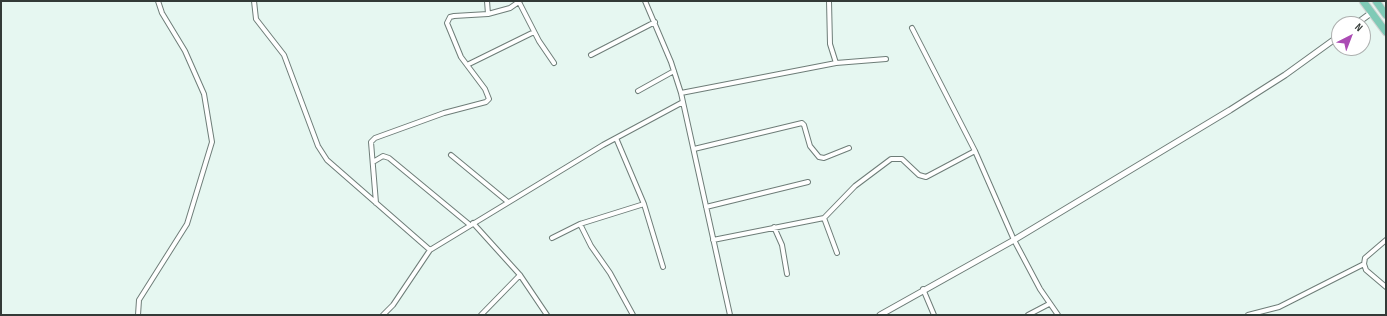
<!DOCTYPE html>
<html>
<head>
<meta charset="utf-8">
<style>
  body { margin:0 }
  #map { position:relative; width:1387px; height:316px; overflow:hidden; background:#e6f7f1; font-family:"Sofia Sans Condensed",sans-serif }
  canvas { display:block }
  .frame { position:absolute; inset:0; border:2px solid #333a37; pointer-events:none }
  .north { position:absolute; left:1331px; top:16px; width:40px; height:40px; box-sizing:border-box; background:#fff; border:1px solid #adb0af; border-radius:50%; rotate:42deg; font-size:11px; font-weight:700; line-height:16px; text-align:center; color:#333a37 }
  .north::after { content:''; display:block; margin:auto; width:14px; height:18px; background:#ab4bb4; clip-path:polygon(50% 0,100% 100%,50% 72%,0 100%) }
</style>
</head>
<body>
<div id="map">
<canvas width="1387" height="316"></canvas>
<div class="frame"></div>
<div class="north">N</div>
</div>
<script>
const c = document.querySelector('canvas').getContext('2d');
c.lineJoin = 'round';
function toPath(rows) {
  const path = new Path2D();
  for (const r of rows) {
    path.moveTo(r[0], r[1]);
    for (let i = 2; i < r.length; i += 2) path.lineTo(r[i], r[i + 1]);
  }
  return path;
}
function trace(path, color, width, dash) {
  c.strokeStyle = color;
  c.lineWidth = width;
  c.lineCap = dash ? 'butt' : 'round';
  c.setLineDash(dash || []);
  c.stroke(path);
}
const minor = toPath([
  [254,1,256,19,284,55,318,146,327,160,430,250],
  [487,1,488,14,510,8,520,1],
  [645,1,671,62,681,93,730,315],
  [829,1,830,44,836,63],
  [519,2,539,41,554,63],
  [912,28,975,151,1014,240,1040,289,1058,315],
  [591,55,655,22],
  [467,65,534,32],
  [638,91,674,71],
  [681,93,836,63,886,59],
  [616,138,644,204,663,267],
  [694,149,802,123,804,125,810,146,819,157,824,158,849,148],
  [451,155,508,202],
  [373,162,383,156,389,158,470,225],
  [376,203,371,142,375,138,444,113,486,102,489,99,485,89,461,57,447,23,450,17,454,16,488,14],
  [706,207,808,182],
  [824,218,837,253],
  [473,223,520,275,547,315],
  [580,224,591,246,610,273,633,315],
  [774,227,782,245,787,274],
  [552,238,580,224,644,204],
  [713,240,824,218,855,186,891,159,902,159,919,175,926,177,975,151],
  [1386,240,1365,258,1364,264,1366,270,1386,287],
  [923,289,934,315],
  [138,315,139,300,187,224,212,142,204,94,185,51,162,13,158,1],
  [383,315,393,305,430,250,603,145,683,102],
  [481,315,520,275],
  [1028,315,1049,304],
  [1248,315,1279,307,1364,264]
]);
const tertiary = toPath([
  [1356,24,1371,13],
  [880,315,1014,240,1230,110,1285,75,1339,36]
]);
const trunk = toPath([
  [1363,1,1386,32],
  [1376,1,1386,15]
]);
trace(minor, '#6e7d78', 6);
trace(tertiary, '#6e7d78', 7);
trace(trunk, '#d2d4d3', 9);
trace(minor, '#fff', 4);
trace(tertiary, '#fff', 5);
trace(trunk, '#7fcab6', 7);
</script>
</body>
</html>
